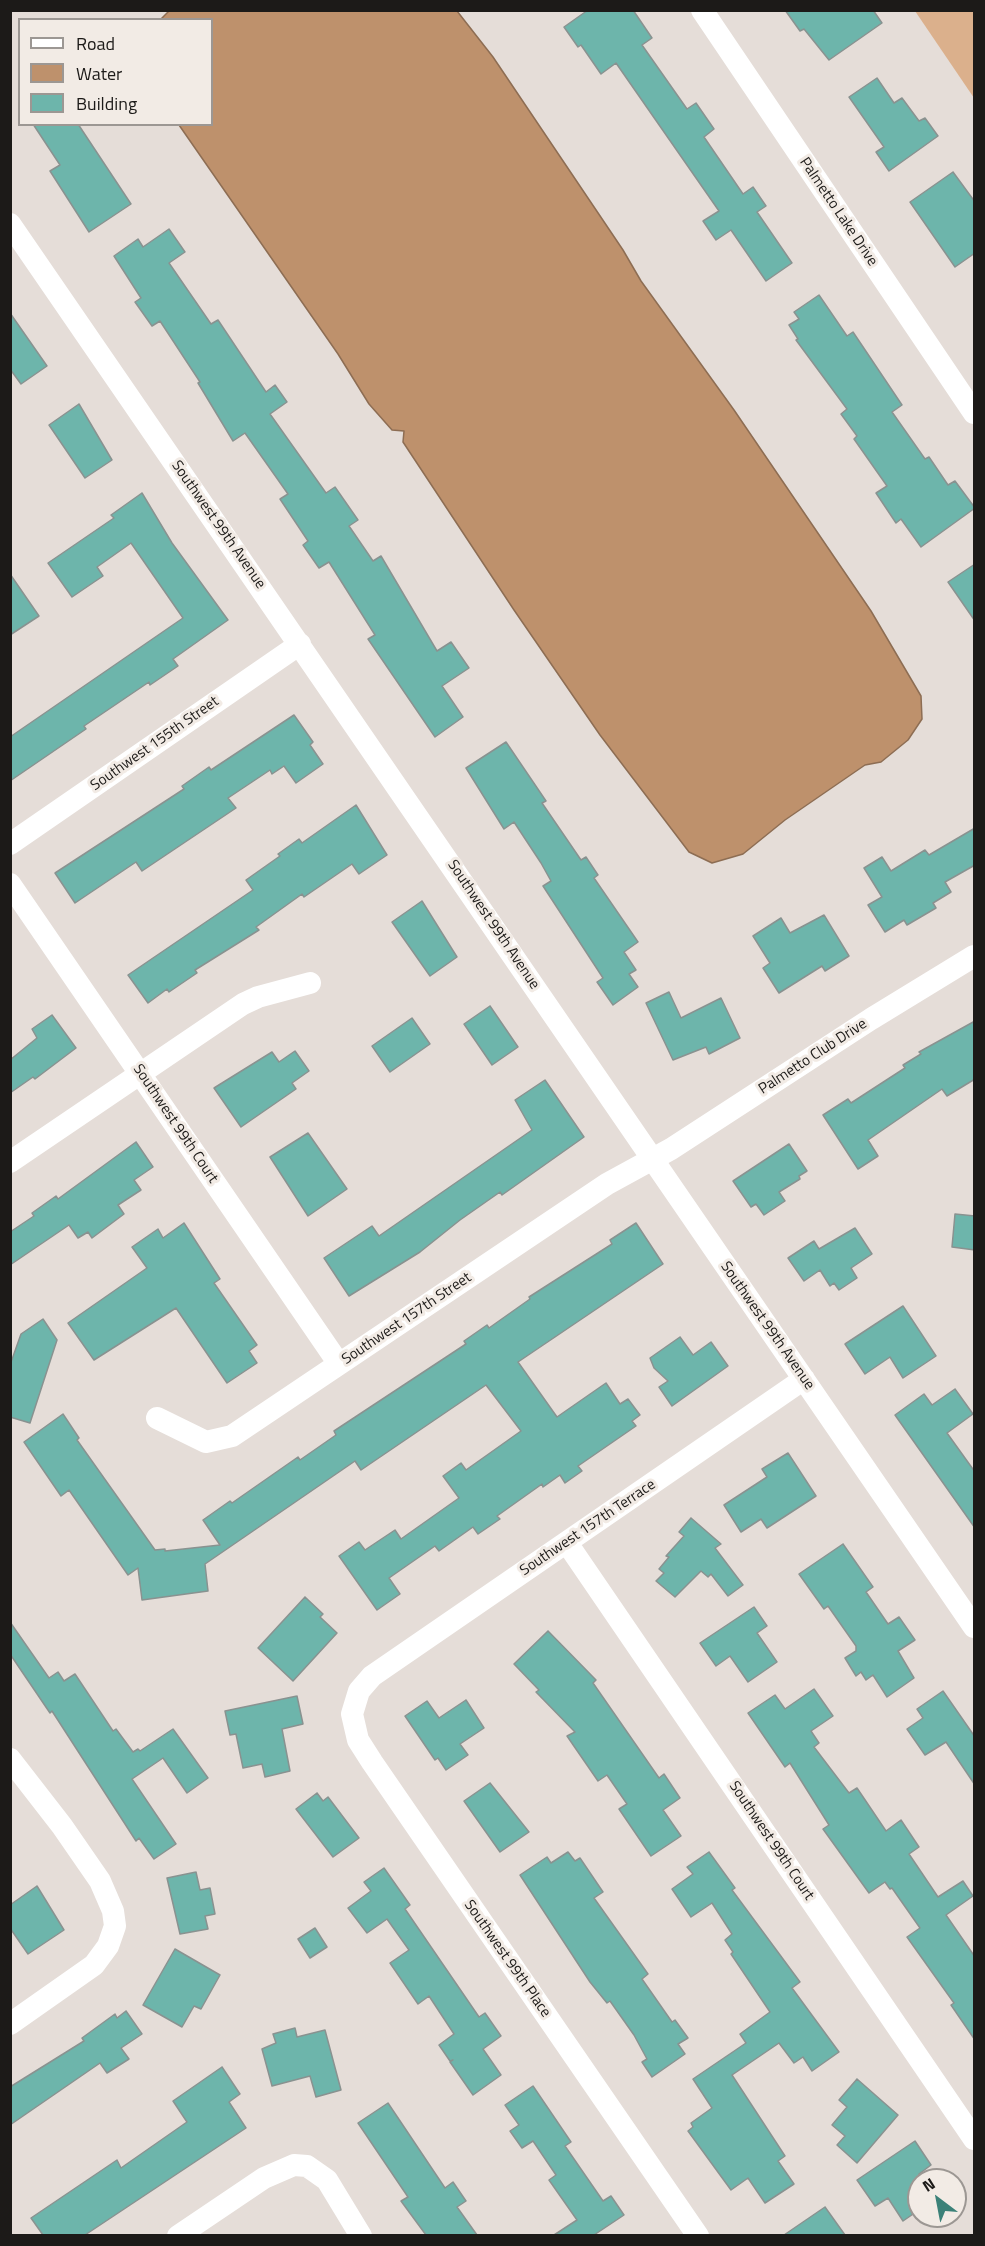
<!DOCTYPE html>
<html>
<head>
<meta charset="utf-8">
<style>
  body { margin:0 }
  #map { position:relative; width:985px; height:2246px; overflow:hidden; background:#e5ddd8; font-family:"Titillium Web",sans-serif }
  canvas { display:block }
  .frame { position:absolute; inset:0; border:12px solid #1c1a18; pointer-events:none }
  .legend { position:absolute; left:18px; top:18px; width:195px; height:108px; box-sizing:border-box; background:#f2ebe5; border:2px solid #9c9793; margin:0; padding:8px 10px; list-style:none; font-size:18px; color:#1c1a18 }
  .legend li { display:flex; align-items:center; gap:12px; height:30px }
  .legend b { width:30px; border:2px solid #9c9793 }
  .north { position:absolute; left:907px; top:2168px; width:60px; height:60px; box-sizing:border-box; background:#f2ebe5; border:2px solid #9c9793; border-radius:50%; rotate:328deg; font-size:16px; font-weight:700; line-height:24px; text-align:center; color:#1c1a18 }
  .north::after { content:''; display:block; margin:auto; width:21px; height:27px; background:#3b8178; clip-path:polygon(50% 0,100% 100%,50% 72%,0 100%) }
</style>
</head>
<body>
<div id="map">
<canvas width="985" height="2246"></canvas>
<div class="frame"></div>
<ul class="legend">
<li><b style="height:8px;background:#fff"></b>Road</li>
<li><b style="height:16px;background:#be916c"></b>Water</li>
<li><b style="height:16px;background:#6db5ab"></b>Building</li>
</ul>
<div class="north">N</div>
</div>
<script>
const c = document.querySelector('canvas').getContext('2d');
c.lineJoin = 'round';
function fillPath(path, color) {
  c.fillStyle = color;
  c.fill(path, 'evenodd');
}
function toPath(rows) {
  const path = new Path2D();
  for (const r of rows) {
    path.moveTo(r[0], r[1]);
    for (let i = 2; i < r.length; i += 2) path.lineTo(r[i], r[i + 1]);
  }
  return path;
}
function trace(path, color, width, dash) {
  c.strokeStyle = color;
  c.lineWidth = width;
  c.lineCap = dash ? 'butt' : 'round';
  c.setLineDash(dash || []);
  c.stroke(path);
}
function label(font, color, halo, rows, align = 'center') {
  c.font = font + ' "Titillium Web",sans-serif';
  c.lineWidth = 6;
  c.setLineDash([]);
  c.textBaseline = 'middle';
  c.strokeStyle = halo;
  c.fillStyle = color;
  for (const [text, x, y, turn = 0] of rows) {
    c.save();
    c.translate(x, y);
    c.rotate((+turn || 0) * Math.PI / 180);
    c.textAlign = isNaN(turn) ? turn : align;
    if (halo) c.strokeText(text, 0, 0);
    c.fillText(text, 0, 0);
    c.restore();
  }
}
const green = toPath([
  [915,11,974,11,974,98]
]);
const water = toPath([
  [170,10,457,11,493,57,623,250,641,281,734,410,871,611,921,696,922,719,908,740,881,762,865,765,785,820,743,854,712,863,689,852,600,735,514,610,403,442,404,431,392,430,369,404,338,354,179,125,212,124,212,20,161,19,170,10]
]);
const building = toPath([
  [588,10,633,10,652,38,642,45,687,109,696,103,714,129,704,137,743,194,753,187,766,206,757,212,792,263,766,281,731,230,716,240,703,221,719,211,616,63,601,74,581,45,578,47,564,27,588,10],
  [785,10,873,10,882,23,829,60,804,29,800,31,785,10],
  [877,78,894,103,902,98,919,121,925,118,938,136,889,171,876,152,884,147,849,97,877,78],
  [33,124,78,124,131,204,89,232,50,171,60,165,33,124],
  [953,172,975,202,975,253,955,267,910,202,953,172],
  [169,229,185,252,169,263,211,324,218,320,266,392,275,385,287,402,270,414,326,493,335,487,358,520,349,526,373,561,381,556,437,651,451,642,469,668,442,686,463,717,435,737,368,639,375,635,329,562,319,568,303,545,308,541,280,499,288,494,245,433,233,441,198,383,200,382,160,321,152,326,135,302,141,298,114,256,138,239,143,247,169,229],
  [819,295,847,336,853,332,902,405,892,412,925,459,929,457,948,485,955,481,975,508,921,547,901,519,896,523,876,493,887,486,854,439,857,436,841,414,847,409,796,340,798,339,789,325,799,319,794,312,819,295],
  [10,313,47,366,21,384,10,369,10,313],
  [79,404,112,460,85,478,49,425,79,404],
  [142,493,172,543,228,620,173,659,178,666,150,685,149,682,84,726,86,729,10,781,10,737,183,618,131,543,97,567,103,576,72,597,48,563,114,518,111,515,142,493],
  [975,564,975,621,948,582,975,564],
  [10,574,39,616,10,635,10,574],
  [294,715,313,742,310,745,323,764,296,783,284,766,272,774,270,770,228,798,236,808,142,871,136,862,75,903,55,873,184,789,182,786,209,767,211,770,294,715],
  [506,742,546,801,542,803,581,860,586,857,598,875,594,878,638,942,624,952,636,970,629,974,638,987,613,1005,597,982,603,978,543,886,551,881,541,863,514,822,504,829,466,768,506,742],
  [356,805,387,855,359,874,352,864,304,897,302,894,256,927,259,930,195,970,197,973,169,992,167,989,148,1003,128,975,253,890,246,880,280,856,278,854,299,839,302,843,356,805],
  [975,828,975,865,945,882,951,892,933,903,936,908,907,925,904,920,885,932,868,905,882,897,864,868,882,857,891,871,925,850,929,855,975,828],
  [422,901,457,957,430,976,392,922,422,901],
  [824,915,849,956,825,971,822,966,779,993,763,968,770,963,753,936,781,918,790,933,824,915],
  [669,992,681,1018,721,998,740,1038,709,1054,706,1047,673,1060,646,1003,669,992],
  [490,1006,518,1047,492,1065,464,1024,490,1006],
  [52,1015,76,1048,35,1079,33,1077,10,1093,10,1060,37,1038,32,1029,52,1015],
  [412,1018,430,1044,390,1072,372,1046,412,1018],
  [975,1021,975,1079,947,1096,942,1089,868,1140,878,1156,858,1169,823,1115,848,1099,851,1103,905,1068,903,1065,921,1054,919,1052,975,1021],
  [295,1051,309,1071,292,1083,296,1089,241,1127,214,1088,272,1052,279,1062,295,1051],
  [545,1080,584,1137,502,1195,500,1192,460,1220,420,1252,349,1296,324,1258,372,1226,379,1236,532,1130,515,1100,545,1080],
  [308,1133,347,1189,308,1216,270,1157,308,1133],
  [136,1142,153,1167,134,1180,141,1190,118,1205,124,1214,92,1238,88,1232,78,1238,69,1225,10,1265,10,1232,34,1216,32,1213,56,1196,58,1199,136,1142],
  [789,1144,807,1171,799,1176,800,1179,779,1192,785,1201,764,1215,756,1204,751,1207,733,1181,789,1144],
  [955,1214,975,1216,975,1250,952,1247,955,1214],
  [184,1223,220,1279,214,1283,257,1345,249,1351,257,1363,227,1383,176,1308,94,1360,68,1323,147,1268,132,1247,158,1229,163,1238,184,1223],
  [636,1223,663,1264,518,1362,557,1417,606,1383,620,1404,628,1399,640,1415,632,1421,636,1426,578,1466,582,1471,565,1483,560,1475,543,1487,542,1484,497,1516,500,1519,478,1534,473,1527,439,1551,435,1546,389,1578,400,1594,377,1610,339,1556,359,1542,365,1550,395,1530,401,1539,459,1498,443,1476,461,1463,466,1470,521,1431,486,1385,361,1470,355,1461,205,1564,208,1591,142,1600,138,1568,128,1575,69,1490,61,1496,24,1442,63,1414,79,1438,77,1440,155,1550,165,1549,165,1551,220,1545,203,1520,230,1501,232,1503,298,1457,300,1460,336,1435,334,1431,466,1344,464,1341,487,1325,489,1328,530,1299,529,1297,612,1244,610,1240,636,1223],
  [855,1228,872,1254,851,1268,857,1278,839,1290,834,1283,830,1286,820,1270,804,1281,788,1258,814,1241,819,1249,855,1228],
  [903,1306,936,1356,903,1378,890,1357,865,1374,845,1344,903,1306],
  [43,1319,57,1340,30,1423,10,1417,10,1365,21,1334,43,1319],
  [680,1337,693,1355,711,1342,728,1366,672,1406,659,1387,668,1381,654,1368,650,1358,680,1337],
  [955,1389,973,1414,947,1433,975,1472,975,1528,895,1415,924,1394,932,1405,955,1389],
  [788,1453,816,1496,767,1528,761,1519,741,1532,724,1505,767,1477,762,1469,788,1453],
  [691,1518,721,1544,715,1548,743,1585,728,1596,711,1574,708,1577,701,1571,675,1597,656,1581,664,1573,659,1569,669,1557,666,1556,684,1536,679,1532,691,1518],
  [843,1544,873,1587,866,1592,888,1624,899,1617,915,1640,898,1651,914,1678,887,1697,873,1675,866,1680,861,1672,856,1676,845,1658,856,1651,856,1646,828,1606,824,1609,799,1574,843,1544],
  [305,1597,323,1614,320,1617,337,1633,293,1681,258,1648,305,1597],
  [754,1607,767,1626,757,1633,777,1662,748,1682,730,1656,716,1666,700,1643,754,1607],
  [10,1622,49,1678,58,1672,64,1681,75,1674,113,1731,116,1729,133,1752,138,1749,140,1751,173,1729,208,1778,187,1793,163,1758,132,1779,176,1844,154,1859,139,1838,136,1841,52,1711,50,1713,10,1654,10,1622],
  [548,1631,596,1680,593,1683,659,1778,664,1774,680,1798,663,1810,681,1836,651,1856,619,1809,627,1804,607,1775,598,1781,567,1736,575,1732,536,1692,539,1690,514,1664,548,1631],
  [814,1689,833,1716,811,1731,819,1743,814,1747,849,1793,857,1788,886,1831,901,1820,919,1847,909,1854,938,1897,963,1881,973,1896,946,1915,975,1957,975,2040,951,2005,954,2003,907,1937,920,1928,892,1888,890,1889,885,1882,869,1893,823,1829,829,1825,790,1763,785,1767,748,1713,775,1695,785,1709,814,1689],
  [943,1691,975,1737,975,1785,946,1742,925,1755,907,1729,923,1718,917,1709,943,1691],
  [297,1696,303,1724,282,1729,290,1771,265,1777,262,1764,243,1768,236,1734,230,1735,225,1711,297,1696],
  [466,1700,484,1728,460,1744,468,1755,446,1770,438,1758,435,1760,405,1716,427,1701,439,1718,466,1700],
  [490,1783,529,1832,500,1852,464,1801,490,1783],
  [317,1793,323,1801,328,1797,359,1838,333,1857,296,1809,317,1793],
  [568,1852,575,1861,580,1858,603,1892,594,1898,648,1974,642,1979,672,2022,675,2020,688,2038,678,2044,685,2054,652,2077,642,2062,647,2059,634,2035,610,2001,607,2003,590,1982,520,1875,547,1857,551,1863,568,1852],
  [709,1852,735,1888,732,1890,800,1982,792,1988,839,2052,812,2071,803,2057,794,2063,779,2043,732,2075,785,2156,778,2161,794,2184,765,2203,748,2178,731,2190,688,2131,693,2127,691,2123,712,2108,693,2079,746,2043,740,2034,770,2012,731,1954,733,1952,725,1940,732,1934,712,1903,691,1917,672,1889,693,1874,687,1867,709,1852],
  [384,1868,410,1905,405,1909,479,2017,485,2013,501,2036,483,2049,501,2075,473,2095,450,2062,453,2060,450,2061,439,2045,454,2034,429,1996,418,2004,390,1963,409,1950,387,1919,367,1933,348,1908,371,1891,364,1882,384,1868],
  [196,1872,200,1890,210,1888,215,1914,205,1916,208,1929,180,1934,167,1878,196,1872],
  [37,1886,64,1930,28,1954,10,1928,10,1905,37,1886],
  [315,1928,327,1947,310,1958,298,1939,315,1928],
  [175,1949,220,1975,201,2009,194,2006,182,2027,143,2005,175,1949],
  [126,2011,142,2034,121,2048,129,2059,107,2073,100,2063,10,2125,10,2087,84,2041,82,2038,115,2014,117,2018,126,2011],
  [295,2028,297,2037,325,2030,341,2090,316,2097,310,2076,272,2086,262,2049,276,2043,273,2034,295,2028],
  [222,2067,240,2094,229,2102,246,2128,85,2235,43,2235,31,2218,117,2160,121,2168,187,2122,173,2101,222,2067],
  [857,2079,898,2115,857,2163,837,2145,845,2136,832,2125,847,2107,839,2100,857,2079],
  [533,2086,571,2142,565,2146,603,2201,611,2196,624,2215,594,2235,554,2235,577,2220,549,2180,556,2175,533,2141,522,2148,510,2131,519,2125,505,2105,533,2086],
  [388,2103,445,2188,453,2182,466,2201,457,2207,477,2235,426,2235,401,2201,408,2197,358,2123,388,2103],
  [915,2141,931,2165,919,2174,919,2210,903,2221,888,2198,875,2206,857,2180,915,2141],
  [825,2207,845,2235,784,2235,825,2207]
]);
const minor = toPath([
  [702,10,974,413],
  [10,224,974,1627],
  [10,844,300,644],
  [10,884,339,1364],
  [10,1162,243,1004,258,997,310,983],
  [157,1418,206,1442,232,1436,607,1184,671,1149,871,1019,974,956],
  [567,1543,974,2139],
  [10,1759,62,1826,100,1881,113,1911,115,1926,108,1946,94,1965,10,2024],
  [178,2236,264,2178,294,2165,307,2166,327,2180,361,2236],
  [698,2236,372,1762,358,1740,352,1714,359,1691,372,1676,804,1379]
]);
const streetNames = [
  ["Palmetto Lake Drive",838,212,56],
  ["Southwest 99th Avenue",218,525,55],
  ["Southwest 155th Street",155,744,-35],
  ["Southwest 99th Avenue",493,925,56],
  ["Palmetto Club Drive",813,1057,-33],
  ["Southwest 99th Court",175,1124,56],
  ["Southwest 157th Street",407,1319,-34],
  ["Southwest 99th Avenue",767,1326,55],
  ["Southwest 157th Terrace",588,1528,-34],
  ["Southwest 99th Court",771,1841,56],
  ["Southwest 99th Place",507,1959,55]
];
fillPath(green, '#dbb08c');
fillPath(water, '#be916c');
trace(water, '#8d6d53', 1.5);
fillPath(building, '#6db5ab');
trace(building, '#899290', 1.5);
trace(minor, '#fff', 22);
label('15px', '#1c1a18', '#f2ebe5', streetNames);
</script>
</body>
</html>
